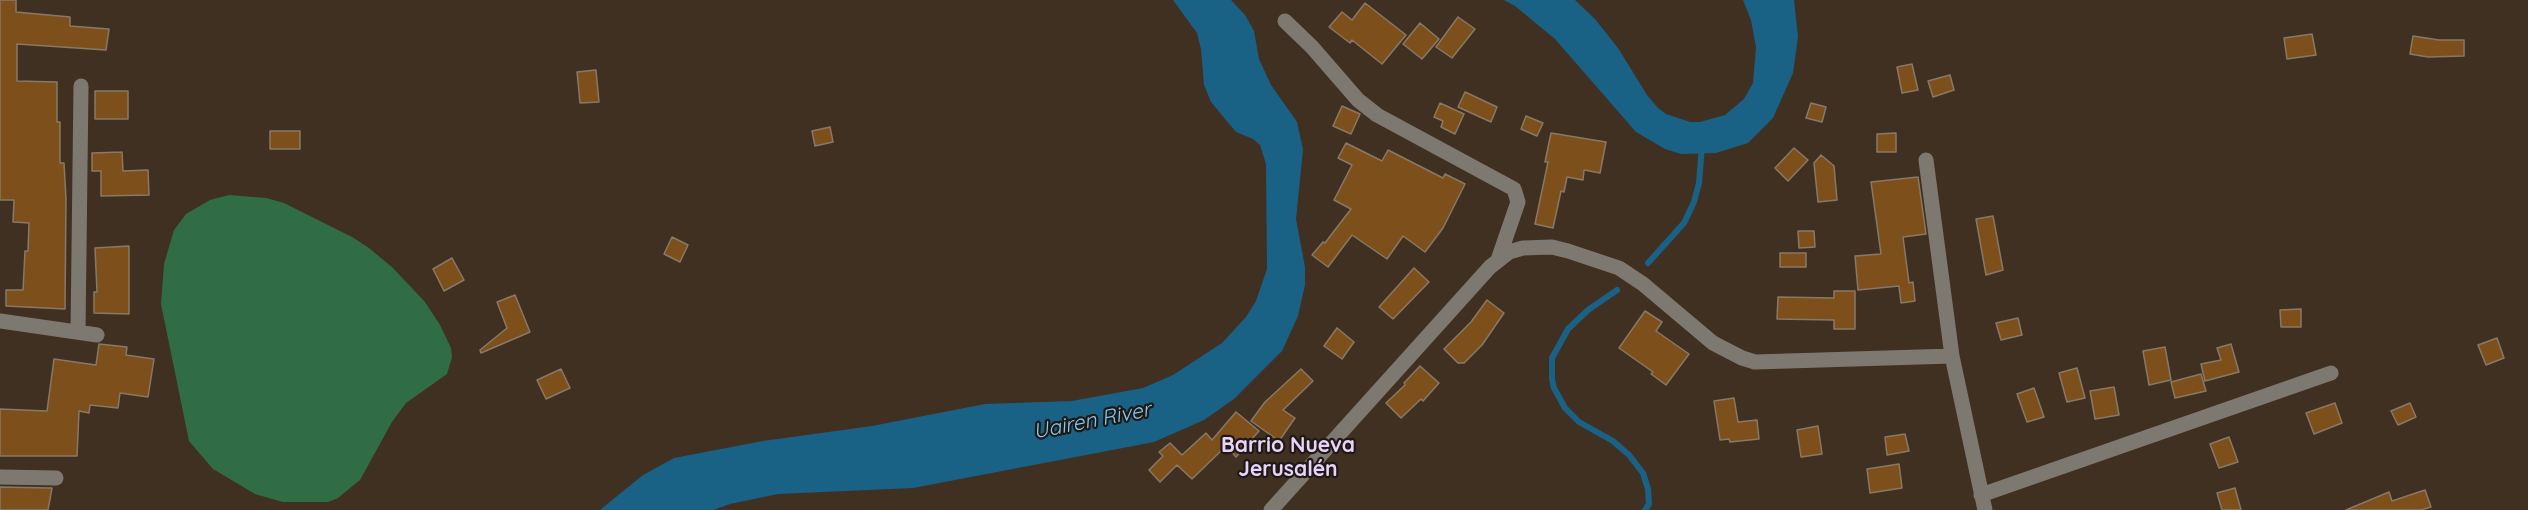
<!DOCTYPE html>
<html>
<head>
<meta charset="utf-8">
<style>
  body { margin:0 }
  canvas { display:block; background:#3f3021 }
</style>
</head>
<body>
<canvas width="2528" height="510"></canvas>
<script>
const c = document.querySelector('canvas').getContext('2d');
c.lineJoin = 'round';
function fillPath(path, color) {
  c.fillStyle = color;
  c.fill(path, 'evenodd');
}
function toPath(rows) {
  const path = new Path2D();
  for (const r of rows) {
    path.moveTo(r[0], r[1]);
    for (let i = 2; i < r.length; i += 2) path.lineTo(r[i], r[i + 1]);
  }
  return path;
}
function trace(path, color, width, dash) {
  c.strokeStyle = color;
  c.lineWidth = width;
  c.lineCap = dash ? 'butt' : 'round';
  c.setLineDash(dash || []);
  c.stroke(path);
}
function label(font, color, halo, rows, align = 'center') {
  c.font = font + ' Quicksand,sans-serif';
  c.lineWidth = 4.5;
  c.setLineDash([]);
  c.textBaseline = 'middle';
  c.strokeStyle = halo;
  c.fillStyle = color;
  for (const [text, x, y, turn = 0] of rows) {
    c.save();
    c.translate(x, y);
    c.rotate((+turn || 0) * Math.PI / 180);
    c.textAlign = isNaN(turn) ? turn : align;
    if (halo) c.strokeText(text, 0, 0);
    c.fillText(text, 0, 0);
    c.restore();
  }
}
const green = toPath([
  [229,195,266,198,284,203,352,237,369,248,393,268,425,302,440,325,451,348,452,357,447,374,406,403,392,422,360,480,338,498,328,502,283,502,255,494,213,469,189,441,161,304,164,264,174,230,186,214,210,200]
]);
const water = toPath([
  [1173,0,1231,0,1245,15,1254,31,1259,59,1271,85,1297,122,1303,149,1296,219,1305,267,1305,285,1298,316,1282,351,1234,399,1204,420,1154,442,913,488,778,494,730,504,713,510,600,510,643,475,674,458,763,441,872,426,985,404,1072,401,1143,388,1173,375,1222,343,1246,317,1256,301,1267,269,1266,164,1260,145,1253,139,1236,132,1211,102,1204,85,1201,49,1197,33],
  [1504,0,1575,0,1595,19,1618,48,1647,95,1658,108,1666,114,1690,122,1700,122,1725,115,1744,99,1753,83,1756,47,1751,20,1743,0,1794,0,1798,37,1793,73,1773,118,1748,143,1716,153,1681,154,1665,149,1636,132,1555,39,1515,6]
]);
const stream = toPath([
  [1648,263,1684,223,1694,202,1699,183,1702,146],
  [1617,290,1588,310,1568,329,1552,358,1552,379,1554,388,1565,408,1579,422,1613,441,1629,455,1643,473,1648,489,1649,504,1645,510]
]);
const building = toPath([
  [0,0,16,0,16,12,70,17,70,26,109,29,106,50,17,44,17,81,57,82,57,122,60,122,60,163,64,163,66,199,65,309,6,306,6,290,23,290,25,251,28,251,29,223,13,222,14,200,0,200,0,0],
  [1365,3,1406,35,1382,64,1352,40,1350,43,1329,27,1342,12,1352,20,1365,3],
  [1458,17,1475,29,1452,58,1436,47,1458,17],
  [1420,23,1439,39,1422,59,1403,44,1420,23],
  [2312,34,2316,55,2287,59,2284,38,2312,34],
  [2413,36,2439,40,2464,40,2464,56,2428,57,2410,54,2413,36],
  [1912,64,1918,90,1902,93,1897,67,1912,64],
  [596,70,599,102,580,103,577,72,596,70],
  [1950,75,1954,90,1933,97,1928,81,1950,75],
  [95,91,128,91,128,119,95,119,95,91],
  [1465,92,1497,107,1491,122,1458,107,1465,92],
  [1440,103,1464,114,1455,134,1441,127,1443,121,1434,117,1440,103],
  [1811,103,1826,107,1822,122,1806,118,1811,103],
  [1342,106,1360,114,1351,134,1333,126,1342,106],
  [1526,116,1543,123,1537,136,1521,129,1526,116],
  [830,127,833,142,815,146,812,131,830,127],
  [270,131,300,131,300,149,270,149,270,131],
  [1551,133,1606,142,1600,173,1584,170,1583,180,1567,177,1564,192,1561,191,1553,228,1535,224,1548,162,1545,162,1551,133],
  [1896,133,1896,152,1877,152,1877,134,1896,133],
  [1346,143,1382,161,1388,150,1443,178,1445,174,1465,184,1443,228,1425,252,1403,236,1387,259,1352,235,1328,267,1312,255,1323,242,1325,243,1351,209,1334,200,1352,165,1338,158,1346,143],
  [1794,148,1808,160,1788,181,1775,168,1794,148],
  [122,152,123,171,148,170,149,195,101,196,101,171,92,171,92,153,122,152],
  [1821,155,1834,166,1837,200,1818,202,1814,163,1821,155],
  [1918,177,1926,234,1903,237,1909,283,1913,282,1915,301,1901,303,1899,286,1858,290,1855,256,1881,254,1871,182,1918,177],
  [1993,216,2003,270,1986,275,1976,219,1993,216],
  [1798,231,1814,231,1815,247,1799,248,1798,231],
  [672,237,688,245,680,262,664,254,672,237],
  [129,246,129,314,94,313,94,292,97,292,95,248,129,246],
  [1780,253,1806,253,1806,267,1780,267,1780,253],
  [452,258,464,280,444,291,433,269,452,258],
  [1414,268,1429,282,1393,319,1379,307,1414,268],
  [1834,291,1855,291,1855,329,1834,329,1834,320,1777,319,1778,297,1834,298,1834,291],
  [515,295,530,332,481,353,480,350,507,328,497,302,515,295],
  [1487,300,1504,313,1482,345,1464,363,1458,363,1444,349,1471,322,1487,300],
  [2301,309,2301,327,2281,327,2280,310,2301,309],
  [1645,311,1662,322,1656,331,1689,354,1666,385,1651,374,1653,372,1619,348,1645,311],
  [2018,318,2022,335,2001,340,1996,323,2018,318],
  [1337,328,1354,342,1342,359,1324,346,1337,328],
  [2497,338,2504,358,2486,365,2478,345,2497,338],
  [99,344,127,347,126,355,154,359,148,397,120,393,118,408,90,405,89,413,79,411,77,456,0,456,0,409,47,411,54,359,96,365,99,344],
  [2231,344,2239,372,2205,381,2201,364,2221,360,2217,348,2231,344],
  [2165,347,2171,380,2149,385,2143,351,2165,347],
  [1420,366,1439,383,1423,401,1421,399,1401,418,1386,403,1405,385,1404,383,1420,366],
  [2077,368,2085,398,2067,402,2059,373,2077,368],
  [561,369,570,388,546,399,537,380,561,369],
  [1301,369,1313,381,1283,410,1295,418,1279,441,1251,421,1265,402,1301,369],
  [2201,374,2206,391,2175,398,2171,382,2201,374],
  [2114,387,2119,415,2095,419,2090,391,2114,387],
  [2034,388,2044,417,2027,422,2017,394,2034,388],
  [1734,398,1738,422,1757,420,1759,439,1730,442,1729,439,1720,440,1714,401,1734,398],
  [2335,403,2342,423,2314,434,2306,413,2335,403],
  [2410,403,2416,417,2398,425,2391,411,2410,403],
  [1236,412,1259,431,1236,457,1226,446,1192,479,1177,465,1160,482,1149,470,1163,456,1159,452,1170,443,1182,455,1206,433,1212,440,1236,412],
  [1818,426,1822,454,1801,457,1797,430,1818,426],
  [1905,434,1909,451,1887,455,1885,437,1905,434],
  [2229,437,2238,462,2219,468,2210,444,2229,437],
  [1899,464,1902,488,1870,493,1867,469,1899,464],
  [0,487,52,488,48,510,0,510,0,487],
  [2235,488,2241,510,2222,510,2217,493,2235,488],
  [2425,490,2431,507,2421,510,2346,510,2389,492,2392,501,2425,490]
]);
const minor = toPath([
  [1285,21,1312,47,1358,100,1377,115,1514,189,1518,202,1499,257],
  [1926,160,1952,356,1985,510],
  [0,321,97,335],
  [78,332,81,86],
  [0,477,56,478],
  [1981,495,2331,373],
  [1271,510,1490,267,1509,252,1523,248,1552,247,1568,251,1619,268,1643,284,1713,343,1742,358,1755,362,1952,356]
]);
const waterNames = [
  ["Uairen River",1092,421,-11]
];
const neighbourhoodNames = [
  ["Barrio Nueva",1288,446],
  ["Jerusalén",1288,470]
];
fillPath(green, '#306c46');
fillPath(water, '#1a6186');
trace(stream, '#1a6186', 6);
fillPath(building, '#7d501b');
trace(building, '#897866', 1.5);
trace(minor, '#7e7970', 15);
label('italic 21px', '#82caf7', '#201913', waterNames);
label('bold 21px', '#e7d3fc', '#201913', neighbourhoodNames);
</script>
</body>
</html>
